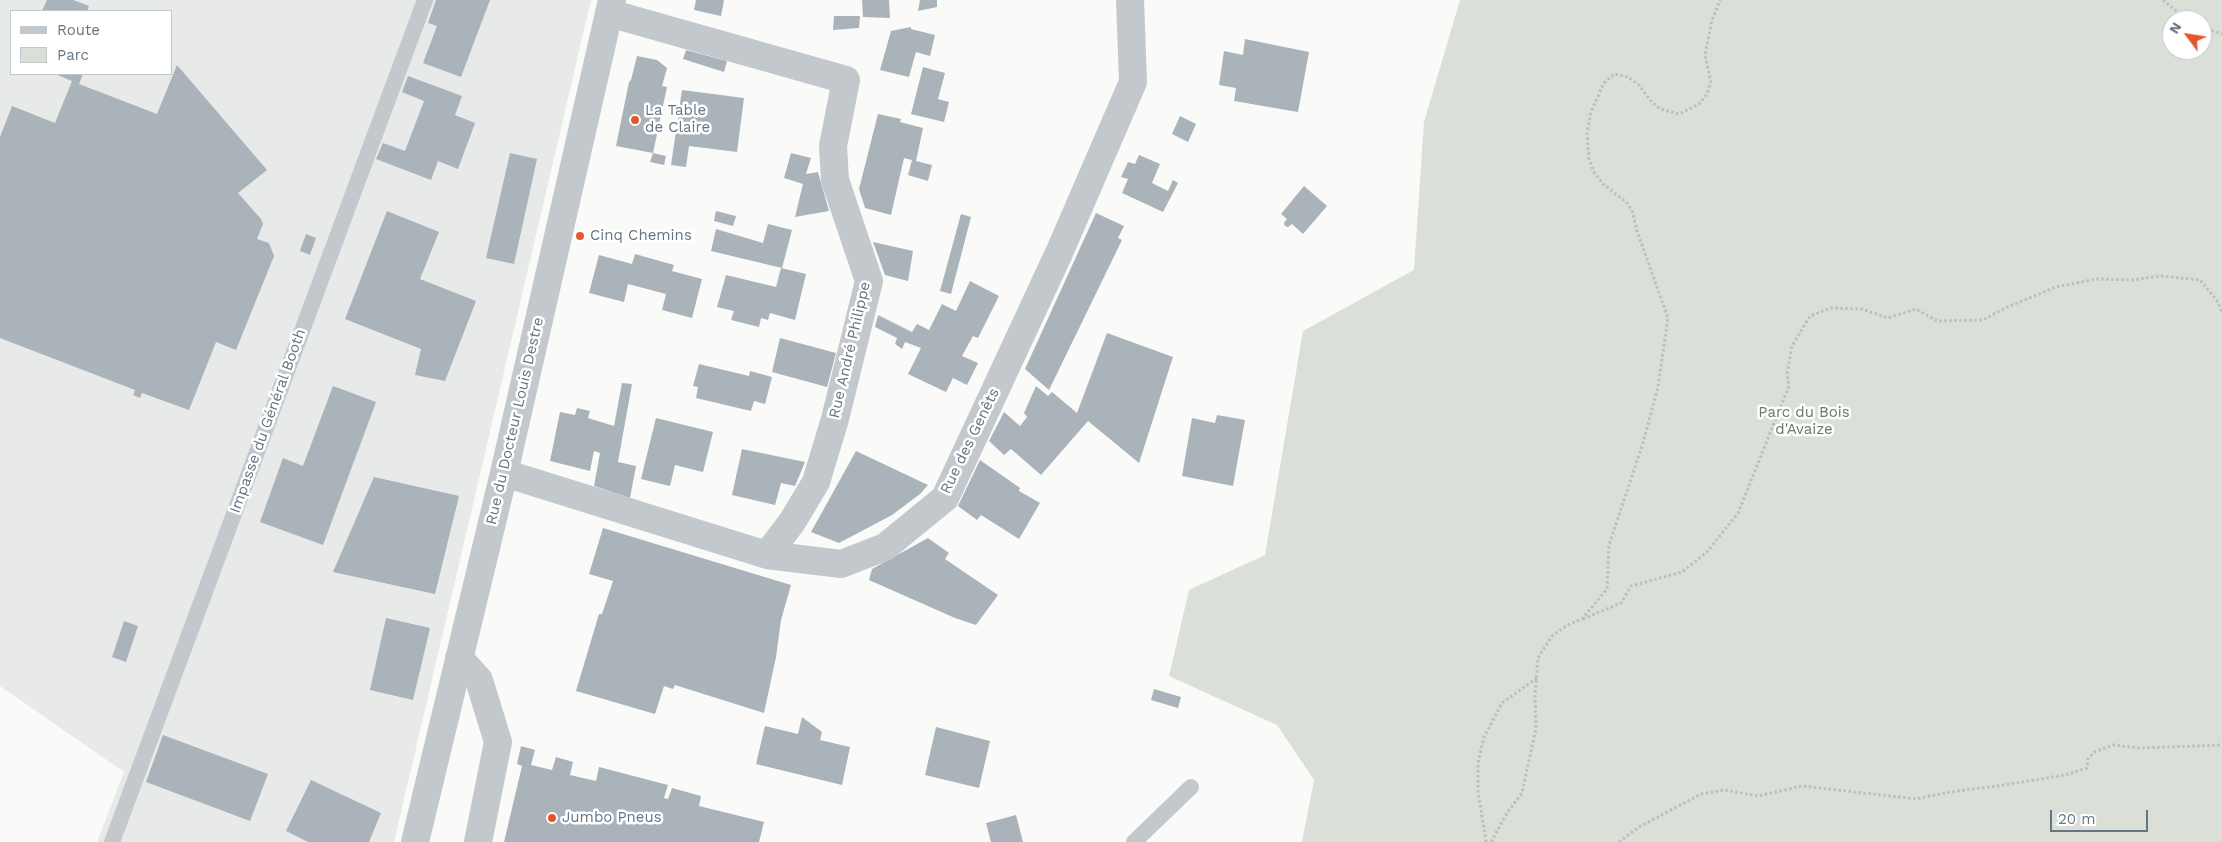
<!DOCTYPE html>
<html>
<head>
<meta charset="utf-8">
<style>
  body { margin:0 }
  #map { position:relative; width:2222px; height:842px; overflow:hidden; background:#fafaf8; font-family:"Work Sans",sans-serif }
  canvas { display:block }
  .legend { position:absolute; left:10px; top:10px; width:162px; height:65px; box-sizing:border-box; background:#fff; border:1px solid #c1c8cd; margin:0; padding:6px 9px; list-style:none; font-size:15px; color:#657683 }
  .legend li { display:flex; align-items:center; gap:10px; height:25px }
  .legend b { width:25px; border:1px solid #c1c8cd }
  .north { position:absolute; left:2162px; top:10px; width:50px; height:50px; box-sizing:border-box; background:#fff; border:1px solid #c1c8cd; border-radius:50%; rotate:301deg; font-size:14px; font-weight:700; line-height:20px; text-align:center; color:#657683 }
  .north::after { content:''; display:block; margin:auto; width:18px; height:22px; background:#e4572e; clip-path:polygon(50% 0,100% 100%,50% 72%,0 100%) }
  .scale { position:absolute; left:2050px; top:810px; width:98px; height:22px; box-sizing:border-box; border:2px solid #657683; border-top:0; padding-left:6px; font-size:15px; line-height:18px; white-space:nowrap; color:#657683; -webkit-text-stroke:4px #fff; paint-order:stroke }
</style>
</head>
<body>
<div id="map">
<canvas width="2222" height="842"></canvas>
<ul class="legend">
<li><b style="height:6px;background:#c3c8cc"></b>Route</li>
<li><b style="height:14px;background:#dadfd7"></b>Parc</li>
</ul>
<div class="north">N</div>
<div class="scale">20 m</div>
</div>
<script>
const c = document.querySelector('canvas').getContext('2d');
c.lineJoin = 'round';
function fillPath(path, color) {
  c.fillStyle = color;
  c.fill(path, 'evenodd');
}
function toPath(rows) {
  const path = new Path2D();
  for (const r of rows) {
    path.moveTo(r[0], r[1]);
    for (let i = 2; i < r.length; i += 2) path.lineTo(r[i], r[i + 1]);
  }
  return path;
}
function trace(path, color, width, dash) {
  c.strokeStyle = color;
  c.lineWidth = width;
  c.lineCap = dash ? 'butt' : 'round';
  c.setLineDash(dash || []);
  c.stroke(path);
}
function label(font, color, halo, rows, align = 'center') {
  c.font = font + ' "Work Sans",sans-serif';
  c.lineWidth = 5;
  c.setLineDash([]);
  c.textBaseline = 'middle';
  c.strokeStyle = halo;
  c.fillStyle = color;
  for (const [text, x, y, turn = 0] of rows) {
    c.save();
    c.translate(x, y);
    c.rotate((+turn || 0) * Math.PI / 180);
    c.textAlign = isNaN(turn) ? turn : align;
    if (halo) c.strokeText(text, 0, 0);
    c.fillText(text, 0, 0);
    c.restore();
  }
}
const built = toPath([
  [0,0,591,0,394,842,97,842,124,772,0,686],
  [11,11,171,11,171,74,11,74]
]);
const green = toPath([
  [1460,0,2222,0,2222,842,1302,842,1314,780,1277,725,1169,676,1189,590,1265,555,1303,331,1414,270,1424,122],
  [2172,20,2202,20,2202,50,2172,50]
]);
const building = toPath([
  [47,0,73,0,89,6,87,11,42,11],
  [436,0,490,0,461,77,423,63,437,26,428,23],
  [696,0,724,0,721,16,694,10],
  [862,0,889,0,890,18,863,17],
  [920,0,937,0,937,7,918,11],
  [834,16,860,16,859,28,833,30],
  [911,27,911,29,935,35,930,56,916,52,909,77,880,70,891,31],
  [1245,39,1309,52,1298,112,1234,101,1236,88,1219,85,1224,51,1243,55],
  [686,50,727,61,724,72,683,59],
  [637,56,657,60,667,68,662,86,667,87,653,153,616,146,629,82,631,80],
  [177,65,267,170,238,193,261,219,263,224,257,239,269,243,274,256,236,350,216,342,189,410,142,393,140,398,133,395,135,390,0,338,0,137,12,106,55,123,72,81,55,74,83,74,79,84,157,114],
  [923,67,945,73,938,99,949,102,944,122,911,114],
  [408,76,462,96,455,115,475,123,458,169,438,161,431,180,376,159,383,143,405,151,424,101,402,92],
  [682,90,744,98,737,152,689,146,686,167,671,165],
  [878,114,901,119,900,122,923,128,916,161,932,165,928,181,908,175,912,160,904,158,891,215,865,208,859,189],
  [1180,116,1196,124,1188,142,1172,134],
  [510,153,537,159,514,264,486,258],
  [653,153,666,156,664,165,650,162],
  [791,153,811,158,806,174,818,172,829,211,795,217,803,184,784,178],
  [1139,155,1160,164,1152,183,1168,191,1173,180,1178,183,1163,212,1122,193,1128,179,1121,177,1128,162,1135,164],
  [1304,186,1327,206,1303,234,1292,224,1288,227,1285,226,1284,223,1287,219,1281,214],
  [387,211,439,232,420,279,476,301,445,381,415,375,421,349,345,319],
  [716,211,736,216,733,226,714,221],
  [1096,213,1124,226,1118,238,1122,240,1049,390,1025,369],
  [961,214,971,217,951,294,940,291],
  [768,224,792,230,782,268,711,251,716,229,763,243],
  [306,234,316,238,310,255,300,251],
  [873,242,913,251,908,281,885,275],
  [635,254,674,265,672,271,702,279,692,318,662,310,666,294,628,284,624,302,589,293,599,255,632,264],
  [781,268,806,274,795,320,770,313,768,320,761,318,759,327,731,320,734,311,717,307,726,275,776,287],
  [970,281,999,296,978,338,973,336,962,356,978,363,967,385,953,378,946,392,908,374,921,348,905,342,902,349,895,344,897,338,875,327,878,315,912,332,917,324,929,330,942,304,956,311],
  [1107,333,1173,357,1139,463,1088,421,1041,475,1011,449,1004,455,989,441,1004,412,1020,426,1027,417,1024,413,1036,386,1048,396,1052,392,1077,413],
  [780,338,836,353,827,387,772,372],
  [699,364,749,376,750,371,772,377,765,404,754,401,751,411,696,398,698,387,693,386],
  [622,383,632,384,618,462,636,466,630,498,594,486,600,453,594,451,590,471,550,461,560,412,575,415,577,408,590,411,588,418,614,426],
  [333,386,376,402,323,545,260,522,283,458,303,466],
  [1217,415,1245,420,1233,486,1182,476,1192,418,1215,423],
  [656,418,713,432,703,472,675,465,670,486,641,479],
  [742,449,805,462,795,486,781,483,775,505,732,495],
  [856,451,928,485,920,494,892,515,839,543,811,532],
  [980,460,1020,488,1019,491,1040,503,1019,539,981,515,977,520,958,506],
  [374,477,459,496,435,594,333,572],
  [603,528,791,585,781,620,776,657,764,713,675,685,673,689,664,686,655,714,576,691,599,614,602,614,613,581,589,574],
  [928,538,949,553,945,559,998,595,976,625,955,618,869,580,872,569],
  [386,618,430,628,413,700,370,690],
  [124,621,138,626,126,662,112,657],
  [1154,689,1181,697,1178,708,1151,700],
  [802,717,822,732,820,740,850,747,842,785,756,764,765,726,798,734],
  [936,727,990,741,979,788,925,775],
  [163,735,268,774,250,821,146,782],
  [521,746,535,750,531,765,552,770,556,757,573,762,570,775,596,781,599,767,668,785,664,798,668,799,672,788,701,796,699,806,764,822,759,842,504,842,522,766,517,764],
  [311,780,381,813,369,842,308,842,286,831],
  [1016,815,1023,842,991,842,986,823]
]);
const path = toPath([
  [2163,0,2187,20],
  [2202,27,2222,34],
  [1583,619,1621,603,1631,586,1682,572,1707,552,1738,513,1789,386,1787,374,1792,346,1810,316,1831,308,1862,309,1888,318,1916,309,1937,321,1983,320,2005,308,2056,287,2097,279,2132,280,2160,276,2200,280,2218,302,2222,313],
  [1486,842,1478,791,1478,763,1484,737,1502,703,1537,678],
  [1491,842,1507,813,1522,793,1536,728,1535,696,1538,658,1552,636,1566,626,1582,619,1607,589,1609,545,1643,443,1658,387,1668,318,1637,231,1632,210,1626,202,1603,184,1594,172,1589,159,1587,133,1591,112,1604,83,1614,74,1628,77,1639,85,1651,101,1660,109,1679,114,1699,104,1707,94,1711,82,1705,55,1712,20,1720,0],
  [1619,842,1639,827,1701,794,1724,790,1758,796,1802,786,1916,799,1950,792,1998,786,2065,775,2087,768,2088,759,2094,752,2113,745,2138,748,2222,745]
]);
const service = toPath([
  [112,842,425,0],
  [1134,842,1191,787]
]);
const minor = toPath([
  [609,13,846,80,833,146,835,180,869,281,835,419,816,482,792,522,767,555],
  [504,473,767,555,841,564,885,547,945,498,1059,253,1133,82,1130,0],
  [459,658,479,680,498,742,478,842]
]);
const tertiary = toPath([
  [415,842,504,473,612,0]
]);
const markers = [
  [635,120,5,"#e4572e"],
  [580,236,5,"#e4572e"],
  [552,818,5,"#e4572e"]
];
const poiNames = [
  ["La Table",645,111],
  ["de Claire",645,128],
  ["Cinq Chemins",590,236],
  ["Jumbo Pneus",562,818]
];
const streetNames = [
  ["Rue André Philippe",850,350,-77],
  ["Impasse du Général Booth",268,421,-70],
  ["Rue du Docteur Louis Destre",515,421,-77],
  ["Rue des Genêts",970,441,-64]
];
const parkNames = [
  ["Parc du Bois",1804,413],
  ["d'Avaize",1804,430]
];
fillPath(built, '#e8e9e9');
fillPath(green, '#dadfd7');
fillPath(building, '#aab3b9');
trace(path, '#bbbfc2', 3, [2.5, 2.5]);
trace(service, '#c3c8cc', 16);
trace(minor, '#c3c8cc', 28);
trace(tertiary, '#c3c8cc', 28);
for (const [x, y, r, color] of markers) {
  const dot = new Path2D();
  dot.arc(x, y, r, 0, 2 * Math.PI);
  c.fillStyle = color;
  c.fill(dot);
  trace(dot, '#fff', 2);
}
label('15px', '#657683', '#fff', poiNames, 'left');
label('15px', '#657683', '#fff', streetNames);
label('15px', '#687a64', '#fff', parkNames);
</script>
</body>
</html>
